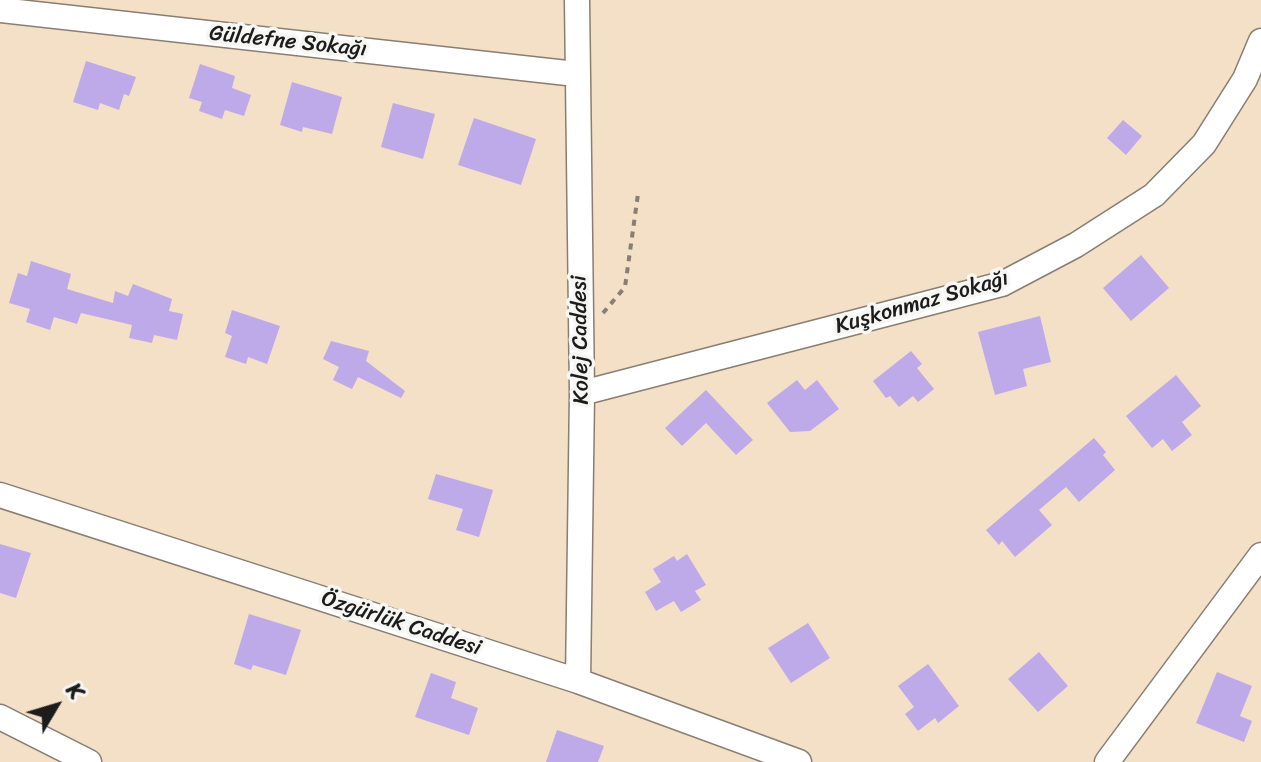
<!DOCTYPE html>
<html>
<head>
<meta charset="utf-8">
<style>
  body { margin:0 }
  #map { position:relative; width:1261px; height:762px; overflow:hidden; background:#f4dfc7; font-family:Sriracha,sans-serif }
  canvas { display:block }
  .north { position:absolute; left:16px; top:666px; width:80px; height:80px; -webkit-text-stroke:6px #f6f6f2; paint-order:stroke; rotate:52deg; font-size:22px; font-weight:700; line-height:32px; text-align:center; color:#1c1c1c }
  .north::after { content:''; display:block; margin:auto; width:28px; height:36px; background:#1c1c1c; clip-path:polygon(50% 0,100% 100%,50% 72%,0 100%) }
</style>
</head>
<body>
<div id="map">
<canvas width="1261" height="762"></canvas>
<div class="north">K</div>
</div>
<script>
const c = document.querySelector('canvas').getContext('2d');
c.lineJoin = 'round';
function fillPath(path, color) {
  c.fillStyle = color;
  c.fill(path, 'evenodd');
}
function toPath(rows) {
  const path = new Path2D();
  for (const r of rows) {
    path.moveTo(r[0], r[1]);
    for (let i = 2; i < r.length; i += 2) path.lineTo(r[i], r[i + 1]);
  }
  return path;
}
function trace(path, color, width, dash) {
  c.strokeStyle = color;
  c.lineWidth = width;
  c.lineCap = dash ? 'butt' : 'round';
  c.setLineDash(dash || []);
  c.stroke(path);
}
function label(font, color, halo, rows, align = 'center') {
  c.font = font + ' Sriracha,sans-serif';
  c.lineWidth = 7;
  c.setLineDash([]);
  c.textBaseline = 'middle';
  c.strokeStyle = halo;
  c.fillStyle = color;
  for (const [text, x, y, turn = 0] of rows) {
    c.save();
    c.translate(x, y);
    c.rotate((+turn || 0) * Math.PI / 180);
    c.textAlign = isNaN(turn) ? turn : align;
    if (halo) c.strokeText(text, 0, 0);
    c.fillText(text, 0, 0);
    c.restore();
  }
}
const building = toPath([
  [86,61,136,77,129,96,124,94,119,110,100,103,98,110,73,102],
  [200,64,235,76,232,88,251,95,244,116,225,110,222,119,199,111,202,102,189,98],
  [292,82,342,97,332,134,303,127,302,132,280,125],
  [393,103,435,114,423,159,381,147],
  [474,118,536,139,521,185,458,165],
  [1123,120,1142,136,1126,155,1107,138],
  [1141,255,1169,288,1131,321,1103,288],
  [31,261,71,274,67,289,113,303,115,291,128,296,133,284,172,299,169,311,183,314,177,340,154,335,152,343,129,338,132,325,81,313,77,324,54,317,50,330,26,322,30,309,9,303,18,273,27,276],
  [232,310,280,326,267,364,248,357,246,364,225,357,232,336,225,333],
  [1040,316,1051,362,1023,369,1027,386,995,395,978,332],
  [331,341,369,351,366,361,405,391,401,398,358,377,352,389,333,380,339,367,323,359],
  [911,351,922,364,917,368,934,389,918,402,913,396,899,407,890,396,886,398,873,381],
  [1176,375,1201,406,1182,422,1192,435,1172,451,1163,439,1152,448,1126,416],
  [797,380,805,390,817,380,839,409,810,431,790,432,767,403],
  [706,390,753,440,736,455,706,423,682,446,665,428],
  [1094,438,1106,452,1103,455,1115,470,1079,502,1066,487,1039,510,1052,525,1015,557,1002,541,999,545,986,530],
  [436,474,493,490,479,537,456,530,463,509,428,499],
  [0,544,31,553,16,598,0,593],
  [687,554,706,585,695,591,701,600,681,612,674,601,656,611,645,592,661,582,653,569,674,556,677,561],
  [249,614,301,630,286,675,253,665,251,670,234,664],
  [808,623,830,658,791,683,768,648],
  [1039,652,1068,686,1038,712,1008,679],
  [928,664,959,706,938,723,935,718,918,731,905,714,914,707,898,686],
  [1217,672,1252,686,1240,716,1252,721,1244,742,1196,723],
  [431,673,456,682,451,698,478,708,469,735,415,717],
  [557,730,604,746,598,762,546,762]
]);
const path = toPath([
  [603,313,625,287,638,194]
]);
const minor = toPath([
  [577,0,582,393,578,681],
  [0,10,576,74],
  [582,393,1002,284,1076,245,1154,195,1204,144,1245,79,1261,41],
  [0,495,578,681,799,762],
  [0,717,89,762],
  [1107,762,1261,555]
]);
const streetNames = [
  ["Güldefne Sokağı",288,42,6],
  ["Kuşkonmaz Sokağı",922,303,-16],
  ["Kolej Caddesi",581,340,-91],
  ["Özgürlük Caddesi",401,624,18]
];
fillPath(building, '#beaae9');
trace(minor, '#887e72', 27);
trace(path, '#887e72', 4, [6, 6]);
trace(minor, '#fff', 24);
label('22px', '#1c1c1c', '#f6f6f2', streetNames);
</script>
</body>
</html>
